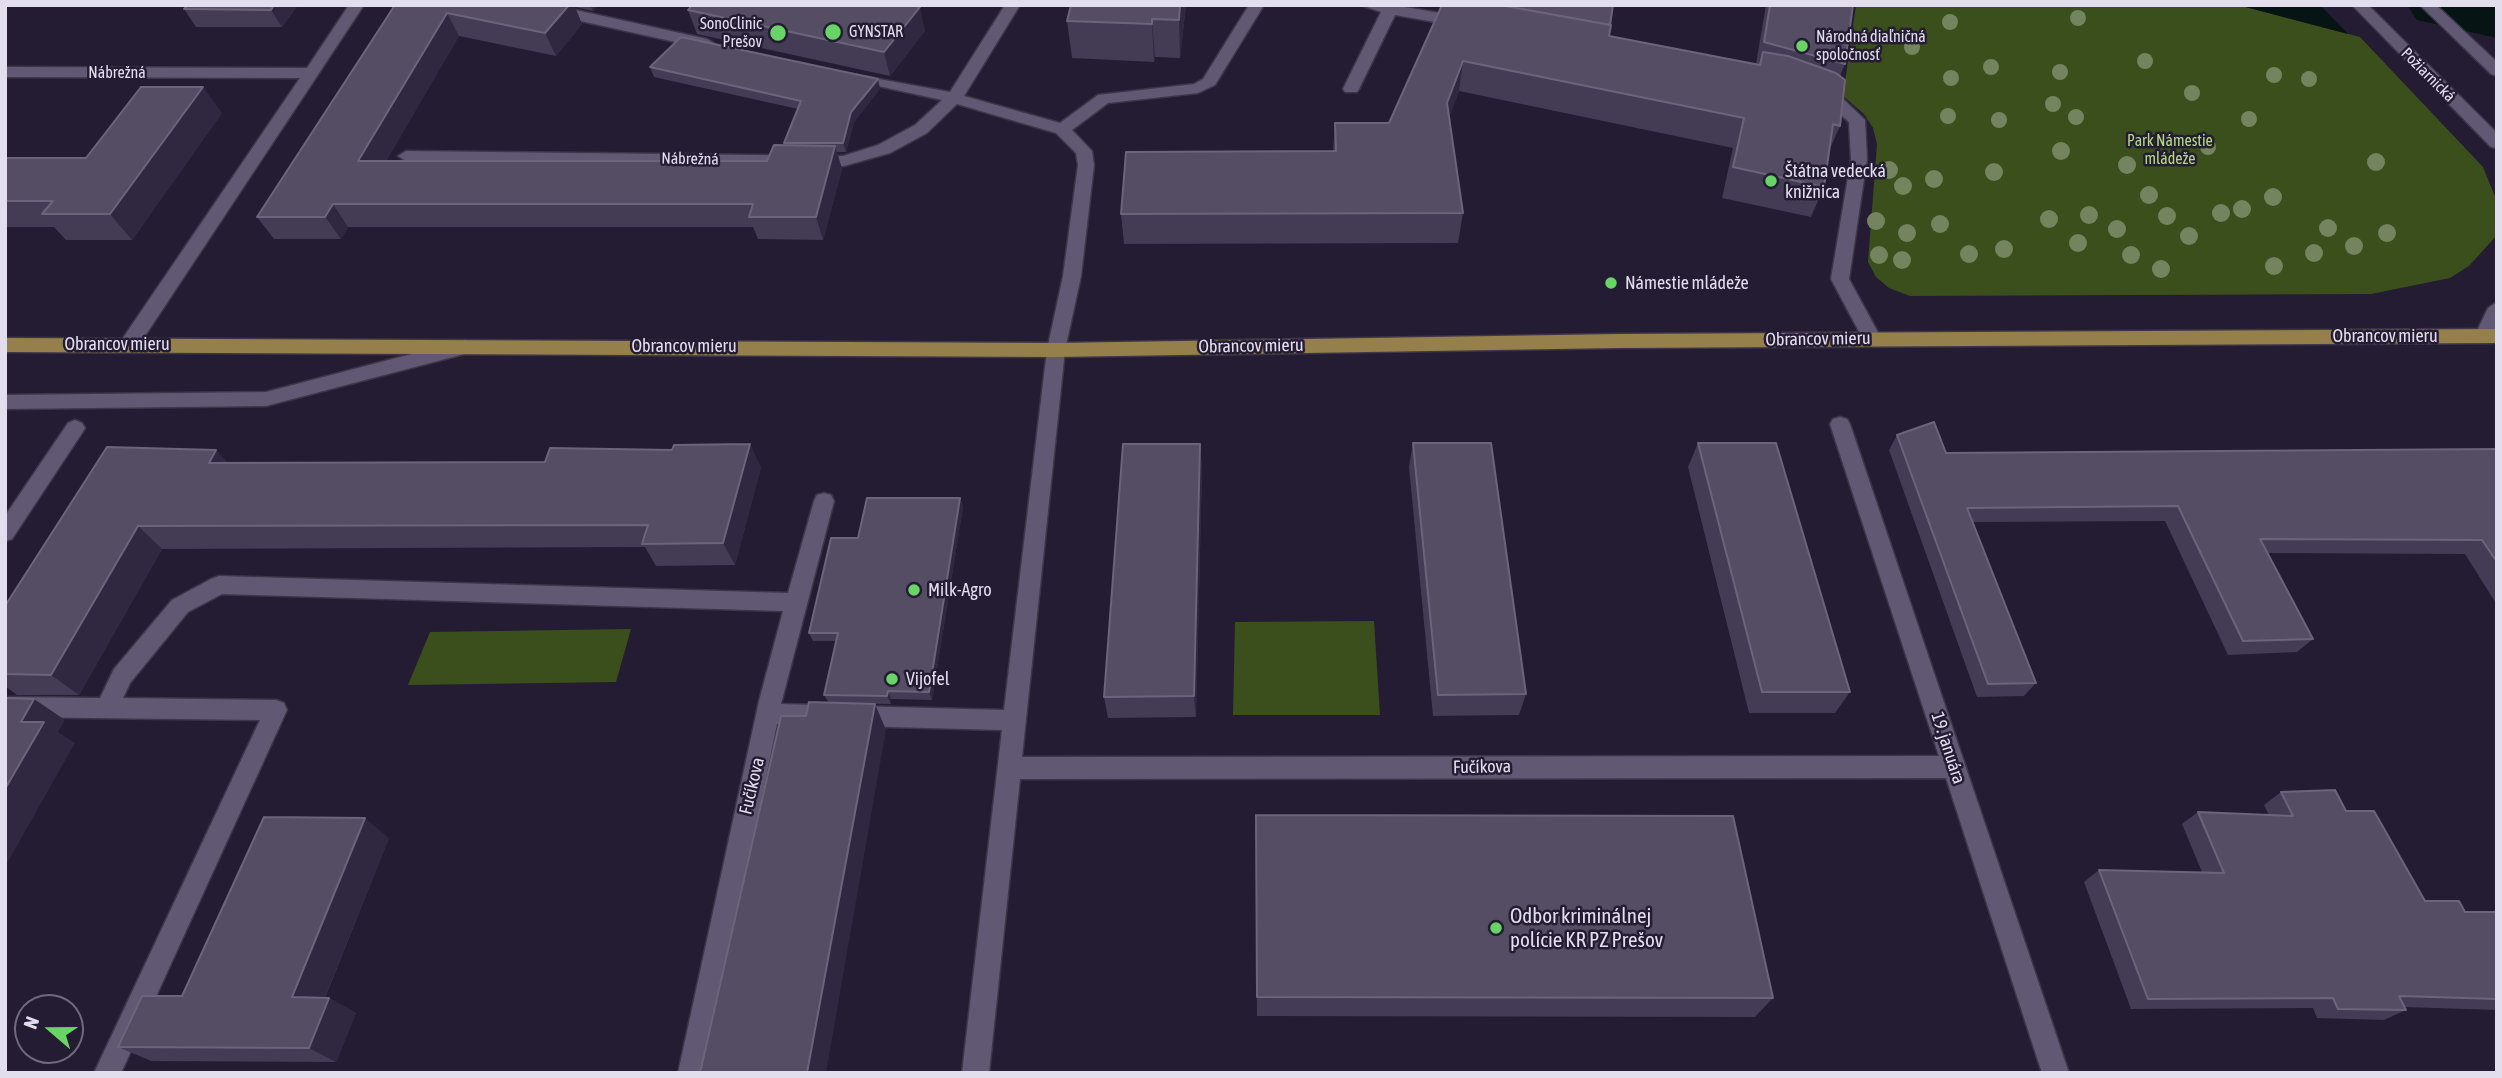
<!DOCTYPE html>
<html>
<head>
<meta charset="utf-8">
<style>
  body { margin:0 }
  #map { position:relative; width:2502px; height:1078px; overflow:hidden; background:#241c33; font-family:"Asap Condensed",sans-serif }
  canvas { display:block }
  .frame { position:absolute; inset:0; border:7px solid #e3deee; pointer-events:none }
  .north { position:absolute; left:14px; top:994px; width:70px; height:70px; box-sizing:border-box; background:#241c33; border:2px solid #706a7e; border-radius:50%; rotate:290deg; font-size:19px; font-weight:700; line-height:28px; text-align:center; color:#e3deee }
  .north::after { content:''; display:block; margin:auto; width:24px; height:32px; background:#67d465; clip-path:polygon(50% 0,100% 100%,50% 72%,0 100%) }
</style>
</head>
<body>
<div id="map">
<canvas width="2502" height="1078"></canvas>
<div class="frame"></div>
<div class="north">N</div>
</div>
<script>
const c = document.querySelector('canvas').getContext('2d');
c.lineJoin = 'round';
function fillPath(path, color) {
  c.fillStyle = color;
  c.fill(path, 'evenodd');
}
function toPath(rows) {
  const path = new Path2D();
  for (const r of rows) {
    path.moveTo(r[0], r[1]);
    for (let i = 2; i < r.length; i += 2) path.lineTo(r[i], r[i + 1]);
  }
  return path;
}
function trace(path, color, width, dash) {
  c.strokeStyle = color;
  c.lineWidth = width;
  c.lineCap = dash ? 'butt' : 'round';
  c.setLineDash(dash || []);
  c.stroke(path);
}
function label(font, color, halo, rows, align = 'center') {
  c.font = font + ' "Asap Condensed",sans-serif';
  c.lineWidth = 5;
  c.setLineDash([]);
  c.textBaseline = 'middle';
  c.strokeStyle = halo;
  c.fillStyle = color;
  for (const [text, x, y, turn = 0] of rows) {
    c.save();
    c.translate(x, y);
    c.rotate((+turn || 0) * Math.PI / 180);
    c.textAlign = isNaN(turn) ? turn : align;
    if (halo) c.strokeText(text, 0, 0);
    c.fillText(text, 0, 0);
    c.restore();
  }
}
const green = toPath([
  [1856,5,2238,5,2360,37,2483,167,2496,199,2497,235,2469,266,2450,278,2371,294,1910,296,1889,288,1876,277,1868,262,1877,144,1873,128,1864,114,1843,96],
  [1374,621,1380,715,1233,715,1235,622],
  [631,629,616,682,408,685,430,632]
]);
const water = toPath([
  [2238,5,2320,5,2348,34]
]);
const river = toPath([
  [2407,5,2497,5,2497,38,2417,20,2407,5]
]);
const minor = toPath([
  [349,5,364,5,137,348,123,348,121,343,123,338,300,78,5,77,5,67,307,68,349,5],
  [524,5,553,5,707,39,715,44,707,49,531,10,524,5],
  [1005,5,1020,5,964,96,1060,123,1098,95,1194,84,1203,79,1249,5,1264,5,1215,85,1198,93,1108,103,1072,130,1092,151,1094,165,1081,276,1065,350,1022,757,1939,756,1830,424,1833,419,1840,417,1847,419,1850,424,2069,1073,2042,1073,1946,778,1020,779,989,1073,962,1073,1002,730,777,724,705,1073,678,1073,759,701,783,611,222,594,188,612,130,683,123,698,276,700,284,703,287,710,121,1073,94,1073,260,720,5,717,5,697,100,698,114,669,172,600,211,579,219,576,788,593,814,501,817,495,824,493,831,495,834,501,781,704,1004,710,1047,350,1063,276,1078,165,1076,153,1056,133,957,104,927,133,890,153,844,166,406,161,398,156,406,151,843,156,878,145,915,125,942,100,846,79,846,73,950,92,1005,5],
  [1393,5,1463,17,1471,22,1463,27,1395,15,1359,89,1357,92,1345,92,1343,89,1381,12,1364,6,1393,5],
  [2352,5,2368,5,2497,133,2497,148,2491,147,2352,5],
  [2420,5,2436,5,2497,62,2497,76,2491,74,2420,5],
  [1817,87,1837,93,1865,120,1867,159,1849,279,1881,338,1872,345,1865,343,1831,279,1851,159,1849,122,1825,101,1811,95,1809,92,1817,87],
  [2497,302,2497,328,2493,335,2484,342,2477,340,2475,335,2488,308,2497,302],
  [465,340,474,347,472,352,266,406,5,409,5,395,266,392,465,340],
  [75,420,82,423,85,428,82,433,12,539,5,541,5,516,68,423,75,420]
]);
const major = toPath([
  [2497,329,2497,343,1619,348,1056,357,5,352,5,338,1056,343,1619,334,2497,329]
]);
const trees = [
  [2078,18,8],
  [1950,22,8],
  [1912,47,8],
  [2145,61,8],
  [1991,67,8],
  [2060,72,8],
  [2274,75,8],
  [1951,78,8],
  [2309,79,8],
  [2192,93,8],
  [2053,104,8],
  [1948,116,8],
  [2076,117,8],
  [2249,119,8],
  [1999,120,8],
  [2208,147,8],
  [2061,151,9],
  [2376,162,9],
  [2127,165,9],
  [1889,170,9],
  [1994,172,9],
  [1934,179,9],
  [1903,186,9],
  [2149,195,9],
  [2273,197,9],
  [2242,209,9],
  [2221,213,9],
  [2089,215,9],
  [2167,216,9],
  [2049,219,9],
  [1876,221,9],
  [1940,224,9],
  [2328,228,9],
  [2117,229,9],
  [1907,233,9],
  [2387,233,9],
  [2189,236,9],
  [2078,243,9],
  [2354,246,9],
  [2004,249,9],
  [2314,253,9],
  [1969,254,9],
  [1879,255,9],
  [2131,255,9],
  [1902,260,9],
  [2274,266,9],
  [2161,269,9]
];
const wall = toPath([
  [188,5,298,5,282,27,196,27,184,9],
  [395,5,598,5,593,11,575,7,582,24,556,56,459,36,386,161,767,161,785,145,784,143,798,109,654,77,650,67,880,89,854,122,846,152,837,152,842,169,823,240,758,239,753,227,348,227,341,239,274,239,257,217],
  [1186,5,1180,58,1155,57,1154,62,1072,58,1067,21],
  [1442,5,1610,25,1609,36,1756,64,1766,5,1853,5,1845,64,1840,76,1840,126,1829,151,1824,187,1811,217,1722,198,1733,148,1459,91,1449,117,1463,213,1458,243,1124,244,1121,214,1333,151,1335,123,1389,123],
  [688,10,925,31,890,76,697,34],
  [222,113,132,240,66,240,54,227,5,227,5,158,86,158],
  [1897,435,1946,453,2497,449,2497,605,2465,554,2268,553,2313,639,2297,652,2228,655,2165,521,1973,522,2036,683,2024,696,1977,697,1889,450],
  [1413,443,1526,694,1519,715,1433,716,1409,467],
  [1698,443,1850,692,1835,713,1749,713,1688,467],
  [1200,444,1202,468,1196,717,1108,718,1104,697],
  [229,463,761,467,735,565,656,566,645,547,162,549,79,695,17,695,5,686,5,606],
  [960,498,963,507,932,700,891,699,891,704,829,703,824,695,836,641,813,641,809,633,858,538],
  [2281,792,2346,811,2425,901,2465,912,2497,912,2497,1010,2404,1007,2406,1010,2384,1020,2317,1018,2313,1008,2131,1009,2084,882,2099,870,2202,872,2182,824,2198,812,2269,815,2264,805],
  [1256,815,1773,998,1755,1017,1257,1016],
  [389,838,325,998,329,998,356,1013,336,1062,151,1061,118,1047]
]);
const shadedWall = toPath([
  [274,5,298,5,282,27,271,10],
  [569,5,574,5,582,24,556,56,545,33],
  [590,5,598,5,593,11],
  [1180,5,1186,5,1180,58,1179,20],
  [920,7,925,31,890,76,884,52],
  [447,13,459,36,373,184,358,161],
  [1152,19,1155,57,1154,62,1152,24],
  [1463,61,1459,91,1443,133,1447,103],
  [878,79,880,89,854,122,846,152,843,143,851,112],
  [203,87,222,113,132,240,110,214],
  [835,146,842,169,823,240,816,217],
  [333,204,348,227,341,239,325,217],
  [750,444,761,467,735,565,723,543],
  [1200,444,1202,468,1196,717,1194,696],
  [216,450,238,473,209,463],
  [960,498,963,507,932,700,929,692],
  [138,526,162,549,79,695,51,675],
  [888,691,891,699,891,704,887,696],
  [34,699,65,720,58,732,75,743,5,867,5,789,21,722],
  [875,704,886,730,826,1073,807,1073],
  [365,818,389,838,319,1012,292,997],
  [329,998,356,1013,336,1062,309,1048]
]);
const building = toPath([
  [188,5,274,5,271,10,184,9,188,5],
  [395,5,569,5,545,33,447,13,358,161,767,161,774,145,835,146,816,217,749,217,753,204,333,204,325,217,257,217,395,5],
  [692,5,909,5,920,7,884,52,688,10,692,5],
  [1071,5,1180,5,1179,20,1152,19,1152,24,1067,21,1071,5],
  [1442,5,1500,5,1611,25,1609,36,1760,65,1763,52,1788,56,1836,73,1845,80,1840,126,1833,124,1824,187,1733,167,1744,118,1463,61,1447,103,1463,213,1121,214,1126,152,1336,151,1335,123,1389,123,1442,5],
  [1500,5,1613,5,1610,25,1500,5],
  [1770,5,1853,5,1845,64,1764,42,1770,5],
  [681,37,878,79,851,112,843,143,784,143,801,101,650,67,681,37],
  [141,87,203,87,110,214,42,214,53,201,5,201,5,158,86,158,141,87],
  [1934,422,1946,453,2497,449,2497,562,2482,540,2260,539,2313,639,2243,641,2178,506,1967,508,2036,683,1988,684,1897,435,1934,422],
  [1413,443,1491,443,1526,694,1438,695,1413,443],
  [1698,443,1776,443,1850,692,1762,692,1698,443],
  [750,444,723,543,642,544,648,525,138,526,51,675,5,674,5,606,107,447,216,450,209,463,545,462,550,448,672,450,674,445,750,444],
  [1123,444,1200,444,1194,696,1104,697,1123,444],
  [867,498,960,498,929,692,888,691,887,696,824,695,838,633,809,633,831,538,858,538,867,498],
  [5,698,34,699,21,722,44,722,5,789,5,698],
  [809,702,875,704,807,1073,700,1073,781,716,806,716,809,702],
  [2335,790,2346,811,2374,811,2425,901,2459,901,2465,912,2497,912,2497,999,2399,996,2406,1010,2338,1009,2333,998,2148,999,2099,870,2224,873,2198,812,2293,816,2281,792,2335,790],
  [1256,815,1733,816,1773,998,1257,997,1256,815],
  [264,817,365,818,292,997,329,998,309,1048,118,1047,142,996,182,996,264,817]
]);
const markers = [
  [833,32,9,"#67d465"],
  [778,33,9,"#67d465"],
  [1802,46,7,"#67d465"],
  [1771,181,7,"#67d465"],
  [1611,283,7,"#67d465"],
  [914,590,7,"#67d465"],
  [892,679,7,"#67d465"],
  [1496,928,7,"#67d465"]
];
const farPoinames = [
  ["SonoClinic",762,24,"right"],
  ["Prešov",762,42,"right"],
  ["GYNSTAR",849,32],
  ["Národná diaľničná",1816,37],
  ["spoločnosť",1816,55]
];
const farStreetnames = [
  ["Nábrežná",117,73],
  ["Požiarnická",2428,75,45],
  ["Nábrežná",690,159,1]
];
const farParknames = [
  ["Park Námestie",2170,141],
  ["mládeže",2170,159]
];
const poiNames = [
  ["Štátna vedecká",1785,171],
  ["knižnica",1785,192],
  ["Námestie mládeže",1625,283],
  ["Milk-Agro",928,590],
  ["Vijofel",906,679]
];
const streetNames = [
  ["Obrancov mieru",2385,336],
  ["Obrancov mieru",1818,339,-1],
  ["Obrancov mieru",117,344],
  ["Obrancov mieru",684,346],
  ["Obrancov mieru",1251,346,-1],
  ["19. januára",1948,748,72],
  ["Fučíkova",1482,767,-1],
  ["Fučíkova",752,786,-77]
];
const nearPoinames = [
  ["Odbor kriminálnej",1510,916],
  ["polície KR PZ Prešov",1510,940]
];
fillPath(green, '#3a4f1c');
fillPath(water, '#071414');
fillPath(river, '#071414');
trace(minor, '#3d3649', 3);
trace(major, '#3d3649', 3);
fillPath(minor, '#615873');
fillPath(major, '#957f4a');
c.fillStyle = '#73845e';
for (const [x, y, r] of trees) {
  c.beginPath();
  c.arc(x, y, r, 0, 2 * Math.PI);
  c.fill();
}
fillPath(wall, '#443b54');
fillPath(shadedWall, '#302740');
fillPath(building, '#554d64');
trace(building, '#6b647a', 2);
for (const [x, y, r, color] of markers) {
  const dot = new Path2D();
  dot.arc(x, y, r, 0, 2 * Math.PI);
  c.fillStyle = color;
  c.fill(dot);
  trace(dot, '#241c33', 2.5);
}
label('16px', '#e3deee', '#241c33', farPoinames, 'left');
label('16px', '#e3deee', '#241c33', farStreetnames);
label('16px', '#b4da81', '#241c33', farParknames);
label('18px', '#e3deee', '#241c33', poiNames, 'left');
label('18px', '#e3deee', '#241c33', streetNames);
label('21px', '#e3deee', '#241c33', nearPoinames, 'left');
</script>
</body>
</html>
